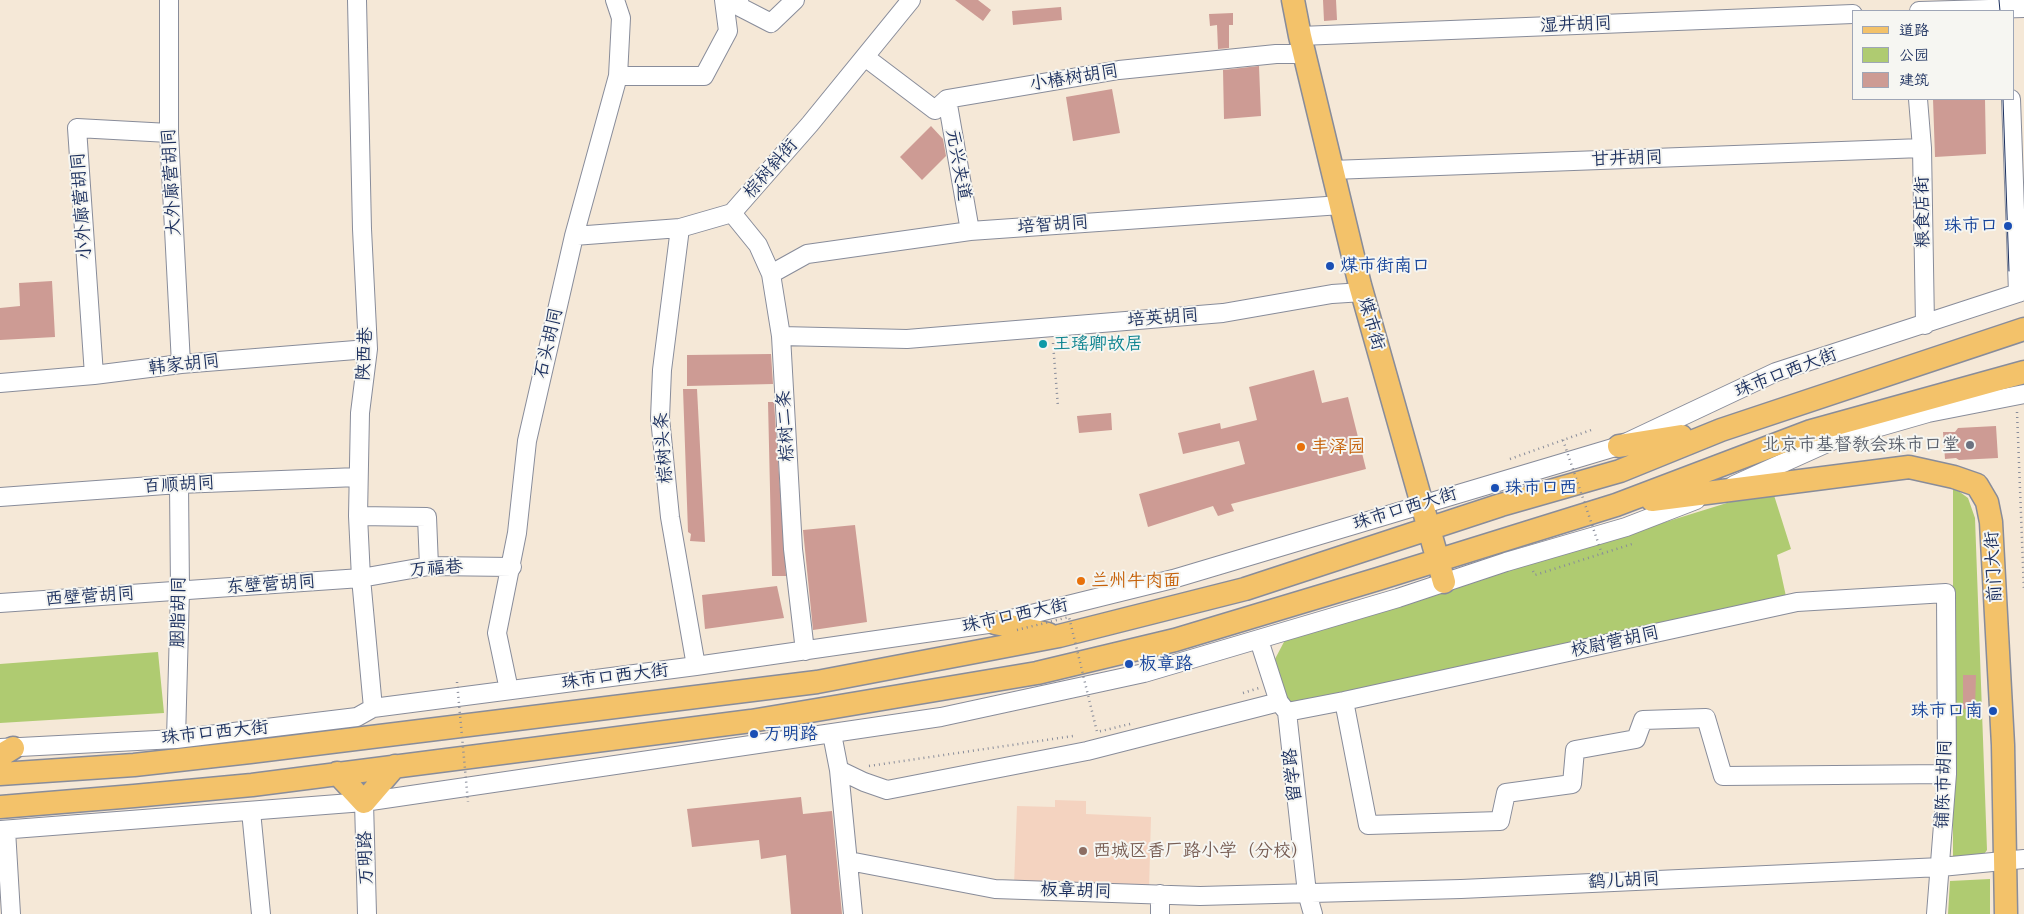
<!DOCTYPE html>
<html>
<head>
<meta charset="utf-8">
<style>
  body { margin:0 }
  #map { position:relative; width:2024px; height:914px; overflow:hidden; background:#f5e8d7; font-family:Caveat,"LXGW WenKai TC",sans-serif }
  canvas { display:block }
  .legend { position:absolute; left:1852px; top:10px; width:162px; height:90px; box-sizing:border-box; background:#f6f6f2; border:1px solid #9ea6b7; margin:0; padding:6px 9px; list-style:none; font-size:15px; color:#1b2f5e }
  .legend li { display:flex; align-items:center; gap:10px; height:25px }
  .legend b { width:25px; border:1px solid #9ea6b7 }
</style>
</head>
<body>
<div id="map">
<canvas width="2024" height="914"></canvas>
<ul class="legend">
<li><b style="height:6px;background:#f3c26a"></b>道路</li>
<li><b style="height:14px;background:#afcb71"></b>公园</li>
<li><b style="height:14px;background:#cd9b94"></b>建筑</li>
</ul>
</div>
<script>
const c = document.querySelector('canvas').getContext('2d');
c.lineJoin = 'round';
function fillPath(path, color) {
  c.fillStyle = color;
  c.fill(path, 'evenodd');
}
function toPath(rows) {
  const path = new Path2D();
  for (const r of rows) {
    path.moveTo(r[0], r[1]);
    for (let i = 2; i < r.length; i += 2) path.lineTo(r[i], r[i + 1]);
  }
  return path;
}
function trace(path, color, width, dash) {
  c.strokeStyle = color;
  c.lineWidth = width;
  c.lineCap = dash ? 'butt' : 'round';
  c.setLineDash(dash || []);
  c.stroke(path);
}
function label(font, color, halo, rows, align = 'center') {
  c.font = font + ' Caveat,"LXGW WenKai TC",sans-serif';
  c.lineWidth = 4;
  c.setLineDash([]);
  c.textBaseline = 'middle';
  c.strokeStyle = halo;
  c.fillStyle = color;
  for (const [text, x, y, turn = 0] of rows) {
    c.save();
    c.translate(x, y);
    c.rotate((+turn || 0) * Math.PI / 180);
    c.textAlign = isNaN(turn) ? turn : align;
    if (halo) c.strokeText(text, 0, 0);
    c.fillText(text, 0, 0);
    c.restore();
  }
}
const built = toPath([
  [1055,800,1086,801,1086,814,1151,817,1149,890,1014,885,1017,806,1055,807]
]);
const green = toPath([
  [1953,487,1968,498,1975,518,1987,850,1982,857,1953,857],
  [1772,489,1791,549,1777,555,1787,601,1290,708,1275,659,1285,640],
  [158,652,164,713,0,723,0,664],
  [1990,879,1990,914,1948,914,1950,881]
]);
const building = toPath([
  [955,0,978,0,991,10,983,21],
  [1323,0,1336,0,1337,20,1324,21],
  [1061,7,1062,20,1013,25,1012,11],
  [1233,13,1233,25,1229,25,1229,48,1218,49,1217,25,1210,26,1209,14],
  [1259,66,1261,116,1224,119,1223,70],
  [1112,89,1120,133,1073,141,1066,97],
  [1933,99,1985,99,1986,154,1935,157],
  [931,126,943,139,946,156,922,180,900,157],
  [52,281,55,337,0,340,0,308,20,306,19,283],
  [771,354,773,384,687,386,687,355],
  [1314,370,1322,403,1348,397,1366,469,1231,504,1234,511,1218,516,1213,506,1148,527,1139,494,1245,464,1239,441,1183,454,1178,433,1220,423,1221,429,1257,420,1249,387],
  [683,389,697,389,705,542,690,541,691,534,688,532],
  [768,402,774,402,786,576,772,576],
  [1111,413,1112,430,1079,433,1077,416],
  [1996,426,1998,458,1959,460,1956,458,1945,459,1943,432,1955,432,1958,428],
  [855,525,867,622,813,630,803,530],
  [777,586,784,618,705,629,702,595],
  [1963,675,1976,675,1975,709,1963,709],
  [801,797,803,814,832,811,842,914,791,914,786,855,761,859,759,840,692,847,687,809]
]);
const path = toPath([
  [1053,343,1058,407],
  [2017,412,2024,591],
  [1510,459,1594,429],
  [1533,571,1535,575,1632,544,1632,542],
  [1243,693,1259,688],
  [869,766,1073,736]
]);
const minor = toPath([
  [169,0,169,133,181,364],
  [357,0,362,229,368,349,360,413,358,516,361,578,373,708],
  [739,0,740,7,771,23,795,0],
  [1919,11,2024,8],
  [1300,36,1853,14],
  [865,57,935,110,947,99,1119,70,1276,54,1304,54],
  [618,76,704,76,728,31,724,0],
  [947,99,970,231],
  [1918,99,1922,148,1925,325],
  [2011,99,2018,293],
  [1332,170,1922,148],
  [732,213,758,245,771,274,781,336,793,549,805,651],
  [680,228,662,370,660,418,670,517,696,666],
  [574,236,680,228,732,213,810,124,911,0],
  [771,274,807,254,970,231,1341,205],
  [781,336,907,339,1223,313,1332,294,1363,292],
  [94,375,77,128,169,133],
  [0,383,94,375,181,364,368,349],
  [1734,485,1834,440,1928,413,2024,394],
  [0,497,179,484,358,477],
  [358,516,427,517,429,566],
  [0,603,361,578,429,566,512,567],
  [1259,640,1279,702,1287,712,1307,893,1313,914],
  [509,690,497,633,517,533,527,441,574,236,618,76,621,18,615,0],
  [1344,701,1368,825,1500,821,1506,793,1572,784,1575,750,1636,739,1643,720,1706,718,1723,776,1947,774],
  [1287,712,1344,701,1797,602,1946,593,1947,774,1936,914],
  [832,734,839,770,853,914],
  [176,739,180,591,179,484],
  [0,748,176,739,357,717,373,708,696,666,995,623,1173,579,1619,446,1776,372,2024,291],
  [839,770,864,782,887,790,1087,751,1279,702],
  [364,802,367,914],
  [251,811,261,914],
  [0,830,364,802,941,717,1144,673,1398,598,1506,562,1626,527,1696,500],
  [6,830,11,914],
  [849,861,995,889,1200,896,1461,889,1941,867,2024,859],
  [1160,914,1160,894]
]);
const major = toPath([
  [1293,0,1300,36,1360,285,1444,582],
  [1619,446,1681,436],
  [1652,500,1909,467,1954,477,1977,485,1987,502,1991,522,2003,745,2006,914],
  [995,623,1048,634],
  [0,756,13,748],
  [337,773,364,802,395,766],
  [0,774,134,765,250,752,817,682,1059,636,1245,589,1501,505,1620,471,1721,430,2024,329],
  [0,807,134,796,252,785,751,721,1037,673,1175,640,1378,579,1616,505,1811,431,2024,372]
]);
const tram = toPath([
  [1999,0,2000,11],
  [2003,99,2009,271]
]);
const pathBridge = toPath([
  [1563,440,1602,554],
  [1017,630,1069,617,1097,732,1134,723],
  [457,682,468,802]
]);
const markers = [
  [2008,226,5,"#1a4fb4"],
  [1330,266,5,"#1a4fb4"],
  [1043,344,5,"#0f9aa8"],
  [1970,445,5,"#6b7280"],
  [1301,447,5,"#e8710a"],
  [1495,488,5,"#1a4fb4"],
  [1081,581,5,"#e8710a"],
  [1129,664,5,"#1a4fb4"],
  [1993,711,5,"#1a4fb4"],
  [754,734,5,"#1a4fb4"],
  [1083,851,5,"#8d6e63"]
];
const streetNames = [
  ["湿井胡同",1576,25,-2],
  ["小椿树胡同",1074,78,-9],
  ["甘井胡同",1627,159,-2],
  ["元兴夹道",958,165,80],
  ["棕树斜街",771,169,-49],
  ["大外廊营胡同",172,182,-93],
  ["小外廊营胡同",82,206,-94],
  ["粮食店街",1923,212,-91],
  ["培智胡同",1053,225,-4],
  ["培英胡同",1163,318,-4],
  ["煤市街",1371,324,74],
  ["石头胡同",549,343,-77],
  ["陕西巷",365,354,-87],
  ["韩家胡同",184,365,-6],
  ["珠市口西大街",1786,373,-21],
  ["棕树二条",786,426,-93],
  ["棕树头条",664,448,-94],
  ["百顺胡同",179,485,-3],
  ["珠市口西大街",1405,509,-17],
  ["前门大街",1994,567,-93],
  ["万福巷",436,569,-4],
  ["东壁营胡同",271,585,-4],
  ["西壁营胡同",90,597,-4],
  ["胭脂胡同",179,612,-89],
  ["珠市口西大街",1015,616,-12],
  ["校尉营胡同",1615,642,-12],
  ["珠市口西大街",615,677,-7],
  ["珠市口西大街",215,733,-6],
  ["留学路",1293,775,-96],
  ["铺陈市胡同",1944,784,-88],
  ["万明路",366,858,-92],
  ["鹞儿胡同",1624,881,-3],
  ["板章胡同",1076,891,2]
];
const transitNames = [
  ["珠市口",1998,226,"right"],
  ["煤市街南口",1340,266],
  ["珠市口西",1505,488],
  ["板章路",1139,664],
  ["珠市口南",1983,711,"right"],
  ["万明路",764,734]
];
const cultureNames = [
  ["王瑶卿故居",1053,344]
];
const worshipNames = [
  ["北京市基督教会珠市口堂",1960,445]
];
const foodNames = [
  ["丰泽园",1311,447],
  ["兰州牛肉面",1091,581]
];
const educationNames = [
  ["西城区香厂路小学（分校）",1093,851]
];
fillPath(built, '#f4d3c0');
fillPath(green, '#afcb71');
fillPath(building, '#cd9b94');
trace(minor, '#888c9a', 20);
trace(major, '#888c9a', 25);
trace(path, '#888c9a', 2.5, [1, 4]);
trace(minor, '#fff', 18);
trace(major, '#f3c26a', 22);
trace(tram, '#1b2f5e', 1);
trace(pathBridge, '#888c9a', 2.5, [1, 4]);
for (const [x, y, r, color] of markers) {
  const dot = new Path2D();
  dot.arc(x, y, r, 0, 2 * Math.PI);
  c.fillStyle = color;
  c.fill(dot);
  trace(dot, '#f6f6f2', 2);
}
label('18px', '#1b2f5e', '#f6f6f2', streetNames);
label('18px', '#164399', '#f6f6f2', transitNames, 'left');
label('18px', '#0d838f', '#f6f6f2', cultureNames, 'left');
label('18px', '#5b616d', '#f6f6f2', worshipNames, 'right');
label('18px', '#c56008', '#f6f6f2', foodNames, 'left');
label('18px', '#785e54', '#f6f6f2', educationNames, 'left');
</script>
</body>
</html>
